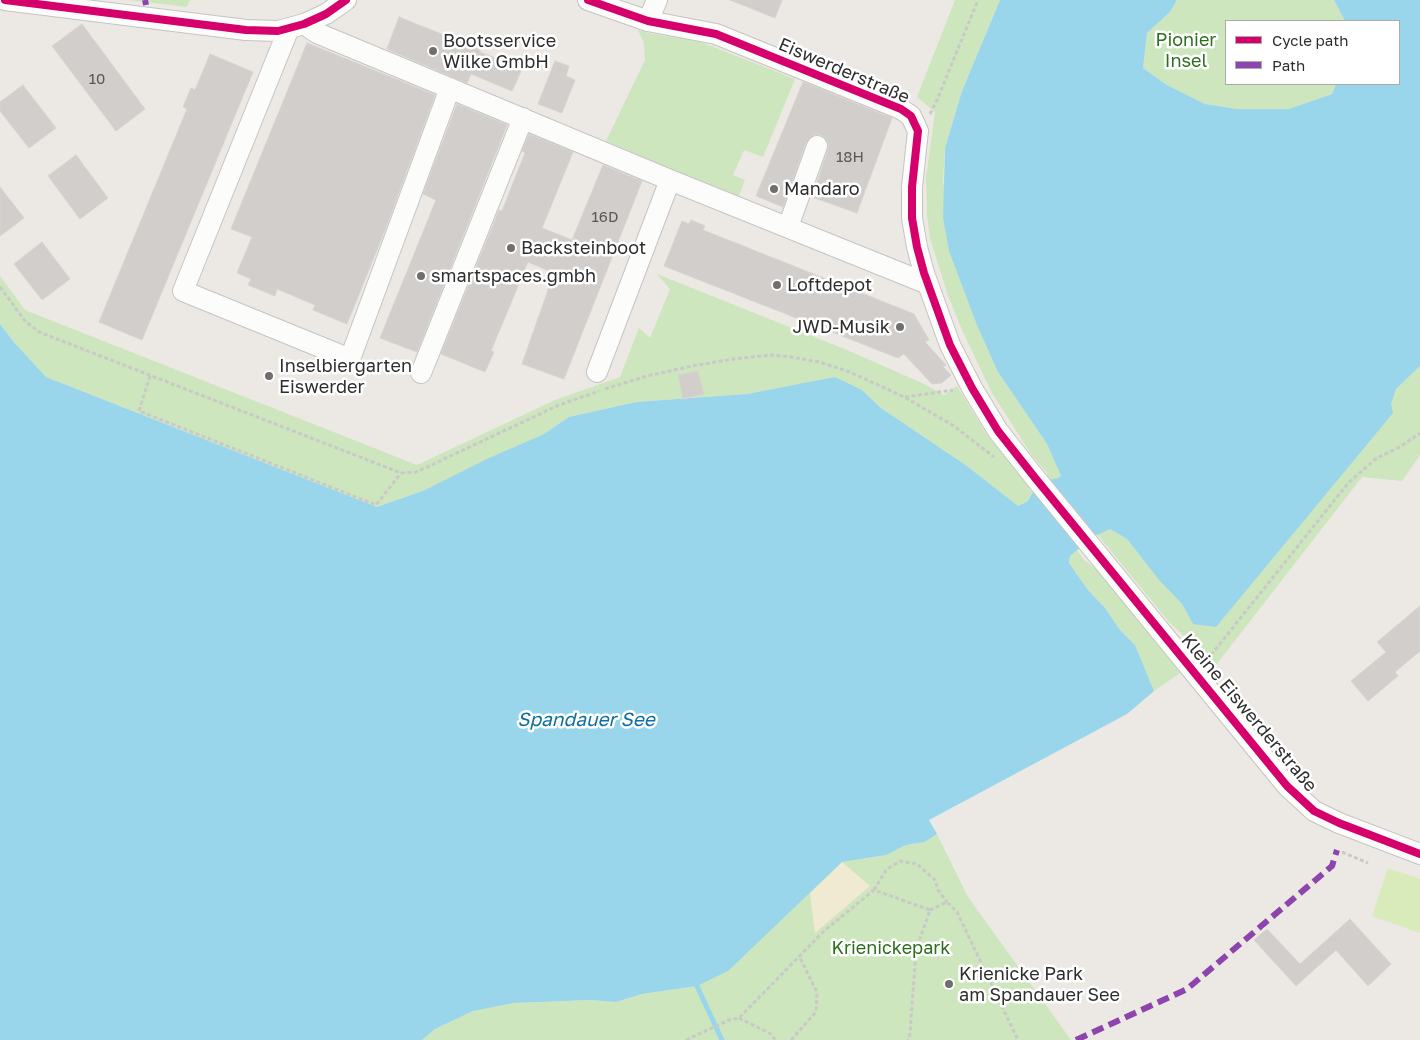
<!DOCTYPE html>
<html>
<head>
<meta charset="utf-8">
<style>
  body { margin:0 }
  #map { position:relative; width:1420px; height:1040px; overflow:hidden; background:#ece8e4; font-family:"Golos Text",sans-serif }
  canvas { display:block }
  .legend { position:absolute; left:1225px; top:20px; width:175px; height:65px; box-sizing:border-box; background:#fff; border:1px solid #ababab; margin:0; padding:6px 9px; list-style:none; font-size:15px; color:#2e2e2e }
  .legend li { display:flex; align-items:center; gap:10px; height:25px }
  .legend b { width:25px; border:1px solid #ababab }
</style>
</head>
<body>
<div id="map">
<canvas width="1420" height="1040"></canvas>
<ul class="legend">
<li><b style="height:6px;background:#d6006c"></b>Cycle path</li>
<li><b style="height:6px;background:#8e44ad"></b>Path</li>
</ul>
</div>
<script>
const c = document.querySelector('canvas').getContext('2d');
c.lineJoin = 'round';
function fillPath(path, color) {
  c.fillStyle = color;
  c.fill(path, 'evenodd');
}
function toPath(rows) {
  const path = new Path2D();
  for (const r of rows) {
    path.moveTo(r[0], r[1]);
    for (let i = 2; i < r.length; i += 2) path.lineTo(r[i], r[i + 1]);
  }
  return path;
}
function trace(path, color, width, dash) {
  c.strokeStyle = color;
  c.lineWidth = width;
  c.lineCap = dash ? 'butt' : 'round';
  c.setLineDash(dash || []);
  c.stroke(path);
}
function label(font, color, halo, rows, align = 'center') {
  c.font = font + ' "Golos Text",sans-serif';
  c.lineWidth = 5;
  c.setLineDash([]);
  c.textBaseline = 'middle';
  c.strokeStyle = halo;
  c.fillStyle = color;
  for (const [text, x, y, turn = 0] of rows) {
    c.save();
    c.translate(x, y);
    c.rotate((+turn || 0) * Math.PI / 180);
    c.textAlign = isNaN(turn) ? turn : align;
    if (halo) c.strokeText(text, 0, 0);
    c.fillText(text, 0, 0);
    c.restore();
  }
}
const green = toPath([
  [128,0,190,0,187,7],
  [955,0,1000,0,962,91,945,148,943,182,998,372,1047,444,1061,476,1058,478,1048,480,1047,473,1031,454,992,393,962,330,947,293,930,238,927,216,926,177,935,112,917,97],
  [1177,0,1334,0,1345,21,1226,21,1226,84,1336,84,1332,94,1289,109,1237,109,1205,104,1167,85,1143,68,1147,33,1170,12],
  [638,30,653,34,698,41,795,79,763,157,744,150,733,175,745,180,739,196,666,167,606,141,645,60,644,43],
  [657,274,847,350,922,383,944,395,957,386,985,432,1031,486,1028,489,1033,492,1028,501,1017,506,967,466,881,408,862,390,789,386,747,394,636,402,569,417,544,434,425,490,377,507,46,377,13,341,0,324,0,276,25,310,417,465,555,400,620,377,639,328,650,338,670,289],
  [1420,366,1420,455,1402,481,1362,477,1216,665,1200,645,1195,645,1189,641,1169,622,1097,534,1110,529,1127,539,1159,580,1182,604,1193,624,1390,404,1396,389],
  [1077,550,1084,560,1099,571,1180,673,1154,691,1135,645,1120,630,1105,608,1088,590,1069,563,1070,556],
  [937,834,968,897,1071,1040,422,1040,435,1029,473,1011,514,1003,590,1000,616,1002,642,994,697,986,842,862,886,855,906,845,925,842]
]);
const sand = toPath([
  [842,862,870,886,815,933,810,893]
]);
const pitch = toPath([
  [1388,868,1420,879,1420,933,1372,916]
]);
const water = toPath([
  [1000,0,1177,0,1170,12,1147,33,1143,68,1167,85,1205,104,1237,109,1289,109,1332,94,1336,84,1399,84,1399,21,1345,21,1334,0,1420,0,1420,366,1396,389,1391,404,1393,413,1216,627,1193,624,1182,604,1159,580,1127,539,1110,529,1093,537,1070,556,1069,563,1088,590,1105,608,1120,630,1135,645,1154,691,1127,714,929,820,937,834,925,842,906,845,886,855,842,862,728,971,697,986,642,994,616,1002,590,1000,514,1003,473,1011,435,1029,422,1040,0,1040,0,324,13,341,46,377,377,507,425,490,487,459,544,434,569,417,636,402,747,394,835,377,862,390,881,408,967,466,1018,506,1028,501,1033,492,1048,480,1058,478,1061,476,1047,444,998,372,977,325,949,251,943,217,945,148,962,91]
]);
const stream = toPath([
  [697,986,722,1040]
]);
const building = toPath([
  [730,0,782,0,775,18,730,0],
  [399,17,481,50,480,52,522,69,512,91,471,74,467,83,387,49,399,17],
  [82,24,145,109,116,131,52,46,82,24],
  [307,43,435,95,385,230,347,324,313,310,315,305,277,289,275,296,248,285,251,279,237,273,252,237,231,229,307,43],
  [210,54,253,72,142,340,99,322,187,109,183,107,191,88,195,90,210,54],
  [555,61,569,66,566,76,575,80,562,113,538,104,555,61],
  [803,82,892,118,857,213,812,197,828,150,829,144,826,139,821,135,815,134,810,137,806,142,783,207,756,196,803,82],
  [23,85,56,128,29,148,0,111,0,102,23,85],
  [457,104,507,125,417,352,380,338,436,200,423,194,457,104],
  [529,134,573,152,542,228,572,240,603,165,642,181,564,379,522,364,554,273,528,262,491,351,494,352,485,372,441,354,499,210,502,211,525,153,522,151,529,134],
  [76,155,108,198,80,219,48,176,76,155],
  [0,187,24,218,0,236,0,187],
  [691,220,705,226,703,230,914,314,929,340,925,342,946,365,943,367,951,375,942,383,932,384,904,354,898,358,664,266,682,221,689,224,691,220],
  [42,242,70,279,42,300,14,264,42,242],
  [698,371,704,394,683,399,678,375,698,371],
  [1420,606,1420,651,1395,672,1398,676,1368,701,1351,681,1386,652,1377,642,1420,606],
  [1350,919,1391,964,1368,986,1336,950,1296,986,1254,940,1267,929,1300,964,1350,919]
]);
const path = toPath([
  [930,114,937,100,978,0],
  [0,287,25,321,39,332,401,473,416,472,425,468,559,405,599,391],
  [150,376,139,411,376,505,401,473],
  [605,389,647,376,692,366,733,359,771,355,791,357,819,362,850,372,904,397,954,426,994,457],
  [905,397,953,390],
  [1207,660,1349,482,1377,458,1400,447,1420,433],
  [1342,852,1368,863],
  [874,890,886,870,900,861,917,864,935,880,938,890,947,902],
  [930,910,947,902,957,912,1018,1040],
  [739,1018,771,1034,775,1040],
  [686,1040,729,1020,739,1018,824,931,874,890,930,910,916,950,910,1034,908,1040],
  [791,1040,816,1012,817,992,799,956]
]);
const minor = toPath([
  [5,0,246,30,278,31,304,24,326,14,346,0],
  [588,0,648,21,716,34,901,109,911,116,918,131,912,187,912,218,917,247,924,273,950,345,972,388,998,431,1036,479,1287,786,1314,811,1339,823,1420,854],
  [648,21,657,0],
  [304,24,317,33,670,180,928,284],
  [289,28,183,291,350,359,450,88],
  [788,227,817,146],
  [597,372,670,180],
  [421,373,523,118]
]);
const quiet = toPath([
  [145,0,146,5],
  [1076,1040,1187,989,1332,866,1337,850]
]);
const cycleway = toPath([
  [5,0,246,30,278,31,304,24,326,14,346,0],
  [588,0,648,21,716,34,901,109,911,116,918,131,912,187,912,218,917,247,924,273,950,345,972,388,998,431,1036,479,1287,786,1314,811,1339,823,1420,854]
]);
const markers = [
  [433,51,5,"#706f6e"],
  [774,189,5,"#706f6e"],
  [511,248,5,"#706f6e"],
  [421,276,5,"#706f6e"],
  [777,285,5,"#706f6e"],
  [900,327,5,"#706f6e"],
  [269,376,5,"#706f6e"],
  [949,984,5,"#706f6e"]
];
const numberNames = [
  ["10",97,79],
  ["18H",850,157],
  ["16D",605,217]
];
const parkNames = [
  ["Pionier",1186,40],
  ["Insel",1186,61],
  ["Krienickepark",891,948]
];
const poiNames = [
  ["Bootsservice",443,41],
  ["Wilke GmbH",443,62],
  ["Mandaro",784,189],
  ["Backsteinboot",521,248],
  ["smartspaces.gmbh",431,276],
  ["Loftdepot",787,285],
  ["JWD-Musik",890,327,"right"],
  ["Inselbiergarten",279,366],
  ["Eiswerder",279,387],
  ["Krienicke Park",959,974],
  ["am Spandauer See",959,995]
];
const streetNames = [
  ["Eiswerderstraße",844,71,23],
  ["Kleine Eiswerderstraße",1249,713,50]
];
const waterNames = [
  ["Spandauer See",586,720]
];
fillPath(green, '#cee6be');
fillPath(sand, '#f0ead3');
fillPath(pitch, '#d9eabb');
fillPath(water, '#99d6ec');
trace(stream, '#99d6ec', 5);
fillPath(building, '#d1cecb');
trace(building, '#d7d4d0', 1);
trace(minor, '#c5c4c5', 22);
trace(path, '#c9c9c8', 3, [4, 2.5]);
trace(minor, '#fcfcfb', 20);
trace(quiet, '#8e44ad', 6, [12, 6]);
trace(cycleway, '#d6006c', 8);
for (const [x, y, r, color] of markers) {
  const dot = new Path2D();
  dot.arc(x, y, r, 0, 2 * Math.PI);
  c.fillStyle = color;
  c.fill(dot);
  trace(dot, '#fff', 2);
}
label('15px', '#585857', null, numberNames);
label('18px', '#2c6e1b', '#fff', parkNames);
label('18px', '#2e2e2e', '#fff', poiNames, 'left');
label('18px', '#2e2e2e', '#fff', streetNames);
label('italic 19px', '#0d6fa3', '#fff', waterNames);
</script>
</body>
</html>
